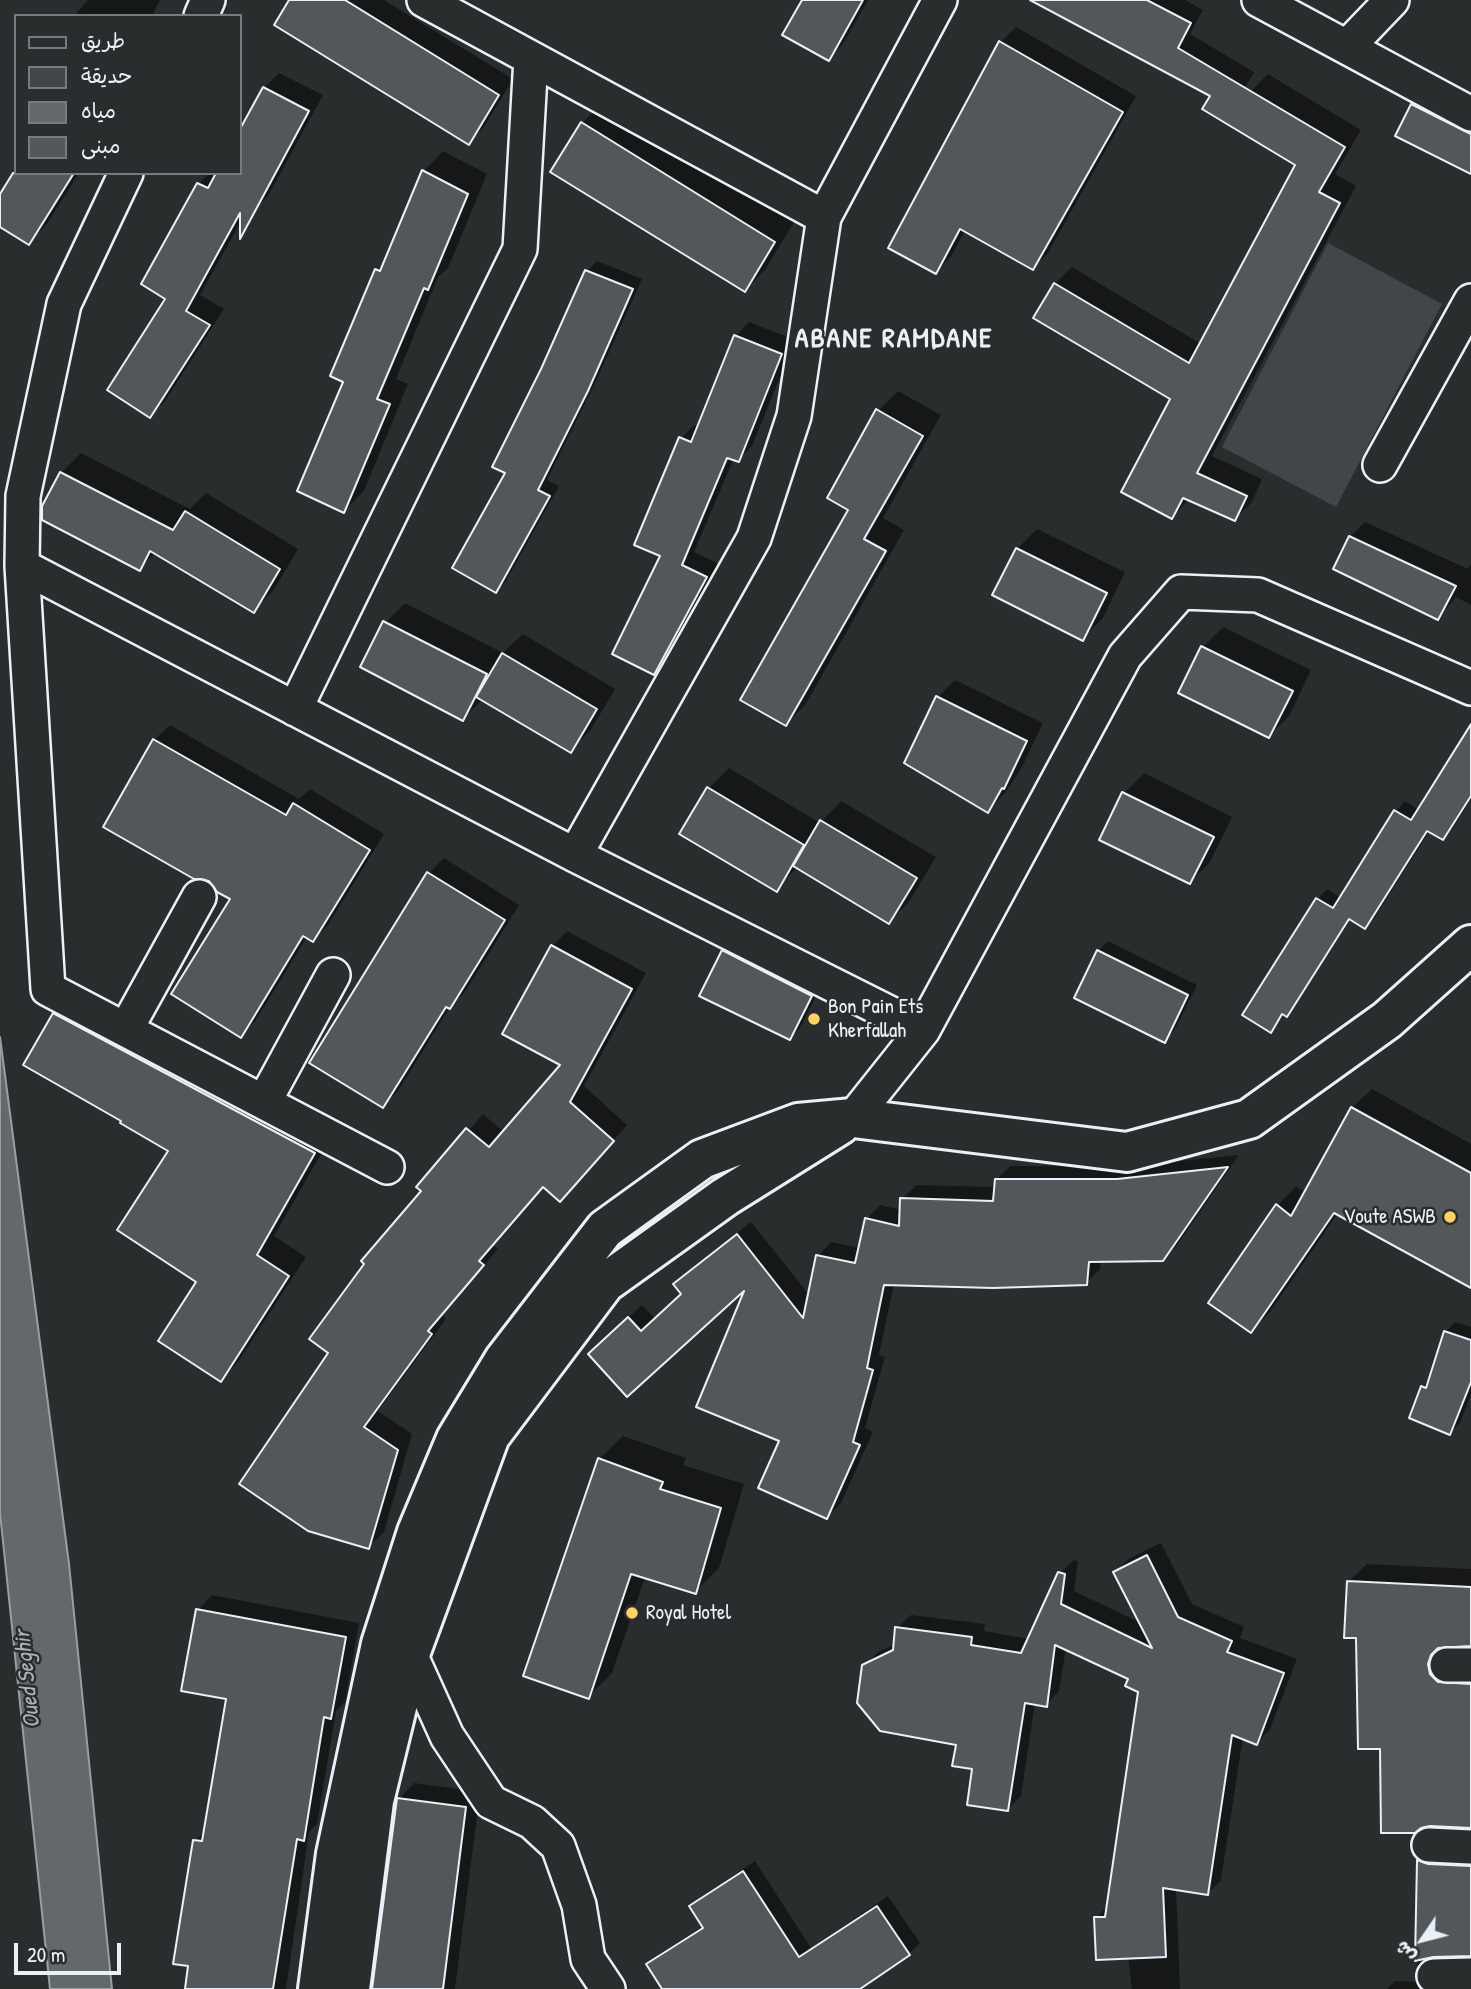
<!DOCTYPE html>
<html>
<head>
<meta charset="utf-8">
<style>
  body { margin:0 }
  #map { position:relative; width:1471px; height:1989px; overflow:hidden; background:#2a2d2e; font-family:"Patrick Hand","Playpen Sans Arabic",sans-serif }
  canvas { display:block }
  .legend { position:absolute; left:14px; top:14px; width:228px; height:161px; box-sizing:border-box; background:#2a2d2e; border:2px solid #767b7f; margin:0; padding:9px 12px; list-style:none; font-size:21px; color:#e8f1f8 }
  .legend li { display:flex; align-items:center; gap:14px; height:35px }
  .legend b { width:35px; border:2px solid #767b7f }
  .north { position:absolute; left:1387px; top:1905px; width:70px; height:70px; -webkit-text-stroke:5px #2a2d2e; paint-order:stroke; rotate:235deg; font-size:19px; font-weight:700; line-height:28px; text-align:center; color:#e8f1f8 }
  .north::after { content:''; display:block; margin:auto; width:24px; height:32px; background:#e8f1f8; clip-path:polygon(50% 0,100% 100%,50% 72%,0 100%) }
  .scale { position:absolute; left:14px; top:1943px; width:107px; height:32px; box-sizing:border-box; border:4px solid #e8f1f8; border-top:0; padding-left:9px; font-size:21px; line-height:24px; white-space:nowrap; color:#e8f1f8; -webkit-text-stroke:5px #2a2d2e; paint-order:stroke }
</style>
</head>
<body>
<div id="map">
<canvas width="1471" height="1989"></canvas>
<ul class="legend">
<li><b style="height:9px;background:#2a2d2e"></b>طريق</li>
<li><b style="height:19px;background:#424648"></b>حديقة</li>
<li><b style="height:19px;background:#63686b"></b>مياه</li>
<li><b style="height:19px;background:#535759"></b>مبنى</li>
</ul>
<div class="north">ش</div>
<div class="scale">20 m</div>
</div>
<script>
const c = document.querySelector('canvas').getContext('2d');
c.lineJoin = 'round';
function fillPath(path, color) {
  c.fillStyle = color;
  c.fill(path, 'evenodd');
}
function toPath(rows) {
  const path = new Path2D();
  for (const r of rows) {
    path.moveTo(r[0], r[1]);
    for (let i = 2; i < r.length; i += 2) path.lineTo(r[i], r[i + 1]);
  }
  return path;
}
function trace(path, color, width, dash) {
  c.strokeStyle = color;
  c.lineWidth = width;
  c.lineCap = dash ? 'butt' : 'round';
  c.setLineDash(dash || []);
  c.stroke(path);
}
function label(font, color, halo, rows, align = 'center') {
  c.font = font + ' "Patrick Hand",sans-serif';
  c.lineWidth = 5;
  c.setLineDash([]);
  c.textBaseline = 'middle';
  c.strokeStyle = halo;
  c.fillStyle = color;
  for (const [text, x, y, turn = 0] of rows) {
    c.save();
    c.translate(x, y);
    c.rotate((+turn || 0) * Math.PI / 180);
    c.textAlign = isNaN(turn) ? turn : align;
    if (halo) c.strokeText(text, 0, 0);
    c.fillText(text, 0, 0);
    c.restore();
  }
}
const green = toPath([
  [1328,243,1442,304,1336,507,1222,447]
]);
const water = toPath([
  [0,1037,69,1564,112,1989,50,1989,0,1513,0,1037]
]);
const shadow = toPath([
  [88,0,160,0,152,16,74,16],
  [291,0,384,0,513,79,484,127,468,143],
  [804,0,868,0,843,44,828,59],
  [1033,0,1185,0,1203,10,1190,34,1254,72,1243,91],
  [1016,27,1136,96,1048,253,1033,268,965,230,951,257,936,272,1001,42],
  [279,73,323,95,268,196,253,211,248,209,200,295,224,309,165,401,150,416,168,298,199,184,209,173,240,173,240,133,264,88],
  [1268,74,1361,130,1335,174,1356,186,1212,456,1262,479,1252,502,1235,519,1189,500,1172,517,1172,399,1055,284,1072,267,1201,344,1297,164,1251,91],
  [1422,95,1471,119,1471,172,1412,105],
  [602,103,794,222,765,270,745,290,582,123],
  [443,151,487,174,448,268,438,277,396,379,408,384,364,491,344,511,345,381,377,270,386,260,424,171],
  [16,172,79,173,47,224,28,243,0,224,0,197],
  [597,261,642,279,597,379,547,480,559,486,506,581,496,591,507,472,542,370,587,271],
  [749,322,795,340,752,446,738,460,734,458,694,552,719,564,668,659,654,673,681,438,694,425,699,427,736,336],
  [898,391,941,415,883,518,904,530,806,704,786,724,878,411],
  [81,453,190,509,206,493,298,549,273,591,253,611,156,552,139,569,44,507,61,473],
  [1365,522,1468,569,1471,564,1471,605,1456,597,1438,618,1350,537],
  [1037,529,1125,572,1103,618,1083,638,1017,549],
  [405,603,503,653,523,634,615,689,590,731,570,751,483,699,463,719,385,623],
  [1223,627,1311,670,1289,716,1269,736,1181,692,1203,647],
  [955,680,1043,723,1021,769,1005,793,988,811,938,697],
  [170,725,299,799,310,789,384,834,328,925,313,940,307,937,256,1020,241,1036,232,898,154,740],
  [1471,727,1471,799,1453,828,1443,838,1430,830,1375,917,1365,927,1351,918,1296,1005,1287,1014,1285,1013,1271,1031,1318,899,1327,889,1341,898,1396,811,1405,801,1419,810],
  [729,768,820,823,841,801,936,857,909,902,889,922,798,867,776,889,709,788],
  [1144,773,1232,817,1210,862,1190,882,1101,839,1124,793],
  [444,858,519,905,465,992,450,1007,398,1091,383,1106,312,1062,429,873],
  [567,931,646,973,584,1086,627,1125,575,1185,544,1186,493,1245,498,1249,442,1315,446,1319,378,1411,412,1434,384,1532,368,1547,330,1352,424,1191,419,1187,483,1114,504,1132,563,1065,552,946],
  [733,941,821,986,800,1028,790,1038,723,951],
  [1108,941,1197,985,1174,1031,1164,1041,1098,951],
  [72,996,332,1135,274,1236,306,1257,238,1362,220,1380,171,1151,54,1014],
  [1372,1089,1471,1144,1471,1286,1338,1213,1270,1312,1251,1331,1277,1206,1296,1186,1306,1193,1352,1108],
  [1239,1155,1177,1245,1163,1259,1101,1260,1100,1269,1086,1283,894,1284,879,1355,885,1357,865,1428,873,1432,841,1503,827,1517,782,1440,748,1284,627,1395,603,1341,642,1305,656,1319,683,1294,675,1284,689,1271,751,1222,810,1296,818,1256,831,1242,860,1248,867,1219,880,1205,902,1210,902,1199,916,1185,996,1187,997,1179,1010,1166,1131,1166],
  [1455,1322,1471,1327,1471,1394,1460,1423,1450,1433,1422,1387,1430,1379,1445,1332],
  [623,1436,686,1458,683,1465,744,1484,719,1568,695,1592,645,1577,612,1673,588,1697,599,1459],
  [1161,1543,1192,1604,1244,1627,1240,1638,1297,1659,1270,1729,1257,1743,1243,1737,1221,1880,1208,1893,1176,1888,1180,1989,1132,1989,1128,1957,1096,1918,1109,1905,1140,1691,1130,1678,1066,1648,1059,1691,1046,1705,1035,1703,1021,1796,1007,1810,958,1743,864,1666,878,1652,895,1644,897,1628,911,1615,985,1624,984,1631,1029,1639,1060,1573,1074,1560,1078,1561,1074,1591,1141,1623,1115,1573,1128,1559],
  [1367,1564,1471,1569,1471,1644,1444,1645,1448,1657,1471,1667,1471,1826,1382,1747,1358,1637,1349,1581],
  [212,1595,359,1623,345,1702,336,1711,317,1824,309,1832,286,1989,187,1989,195,1841,206,1829,228,1698,198,1610],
  [414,1783,480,1792,455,1989,374,1989,399,1799],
  [1436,1843,1471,1848,1471,1954,1433,1955,1417,1971,1419,1861],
  [755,1861,811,1948,888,1896,920,1943,909,1954,857,1989,664,1989,648,1965,659,1954,703,1926,691,1907,702,1896],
  [1433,1962,1471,1989,1387,1989,1395,1981,1417,1982,1417,1978]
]);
const building = toPath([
  [289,0,345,0,499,95,469,145,274,25,289,0],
  [802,0,863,0,829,61,782,35,802,0],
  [1030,0,1147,0,1191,23,1178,48,1345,147,1319,192,1340,203,1197,473,1247,496,1235,521,1183,498,1172,519,1121,492,1170,399,1033,318,1054,283,1189,363,1295,165,1202,109,1210,96,1030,0],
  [999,41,1123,112,1033,270,960,229,936,274,888,248,999,41],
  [263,87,309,111,240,239,240,213,186,311,210,325,150,418,107,390,165,299,141,284,197,183,208,188,216,173,240,173,240,129,263,87],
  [1411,104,1471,134,1471,174,1395,136,1411,104],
  [581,122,775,242,745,292,550,172,581,122],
  [422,170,468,194,428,290,424,288,377,399,390,404,344,513,297,491,343,382,330,376,375,269,380,271,422,170],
  [13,173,74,173,29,245,0,227,0,194,13,173],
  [585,270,633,289,588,391,538,490,550,496,496,593,452,568,505,473,492,467,541,369,585,270],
  [734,335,782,354,739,462,727,458,682,565,707,577,654,675,612,654,660,556,634,545,679,437,691,442,734,335],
  [876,409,923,436,864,539,886,551,786,726,740,700,848,510,827,498,876,409],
  [60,472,173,530,185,511,280,569,254,613,150,551,140,571,42,520,42,506,60,472],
  [1349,536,1456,586,1438,620,1333,569,1349,536],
  [1016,548,1107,593,1083,641,992,595,1016,548],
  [383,621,487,674,463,721,360,667,383,621],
  [1201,646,1293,691,1269,738,1178,693,1201,646],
  [502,653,597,709,571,753,476,697,502,653],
  [936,696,1027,741,1004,789,1002,788,988,813,904,763,936,696],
  [1471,724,1471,796,1443,840,1427,831,1365,929,1349,919,1287,1017,1282,1014,1271,1033,1242,1015,1316,898,1333,908,1394,810,1411,820,1471,724],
  [153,739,286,815,293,803,370,850,313,942,303,936,241,1038,171,994,230,899,217,892,209,881,194,879,103,827,153,739],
  [707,787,804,845,777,892,679,834,707,787],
  [1122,792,1214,837,1190,884,1099,840,1122,792],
  [820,820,917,878,889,924,793,866,820,820],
  [427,872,505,920,450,1009,446,1007,383,1108,309,1063,427,872],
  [551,945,632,989,570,1102,614,1141,560,1202,543,1187,479,1261,484,1265,428,1331,432,1334,364,1427,398,1450,369,1549,308,1531,239,1484,328,1353,309,1339,364,1264,361,1261,421,1191,416,1187,466,1128,489,1147,560,1065,502,1034,551,945],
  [722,950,812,996,790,1040,699,996,722,950],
  [1097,950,1188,995,1165,1043,1074,998,1097,950],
  [53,1013,315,1153,257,1255,289,1276,221,1382,158,1341,196,1282,117,1230,168,1151,120,1123,121,1121,23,1065,53,1013],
  [1351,1107,1471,1173,1471,1288,1334,1213,1251,1333,1208,1303,1276,1204,1291,1216,1351,1107],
  [1228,1167,1163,1261,1089,1262,1087,1285,993,1288,884,1285,867,1368,873,1370,853,1442,860,1445,827,1519,758,1488,779,1441,696,1407,744,1291,627,1397,588,1354,628,1317,641,1331,681,1294,673,1284,737,1234,803,1318,816,1255,855,1263,865,1218,899,1226,900,1198,993,1201,995,1179,1117,1179,1228,1167],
  [1444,1331,1471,1340,1471,1382,1450,1435,1409,1418,1421,1386,1426,1388,1444,1331],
  [598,1458,663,1482,660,1489,721,1508,696,1594,631,1574,589,1699,523,1676,598,1458],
  [1147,1555,1178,1617,1232,1641,1227,1652,1284,1673,1257,1745,1232,1735,1208,1895,1163,1888,1166,1957,1096,1960,1094,1917,1105,1917,1138,1692,1125,1686,1128,1679,1055,1645,1047,1707,1025,1703,1008,1811,967,1805,972,1769,952,1766,956,1745,880,1731,857,1703,862,1665,893,1650,895,1627,972,1637,971,1645,1021,1653,1058,1572,1065,1574,1061,1604,1152,1648,1113,1572,1147,1555],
  [1347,1581,1471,1587,1471,1646,1438,1648,1431,1655,1428,1664,1430,1674,1438,1682,1471,1684,1471,1828,1430,1826,1421,1828,1415,1833,1381,1833,1380,1749,1358,1749,1356,1638,1344,1638,1347,1581],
  [196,1609,346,1637,331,1719,324,1717,304,1841,297,1839,273,1989,185,1989,188,1966,173,1964,193,1840,202,1841,226,1699,181,1691,196,1609],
  [397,1798,466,1807,443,1989,372,1989,397,1798],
  [1417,1860,1428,1864,1471,1866,1471,1956,1433,1957,1415,1961,1417,1860],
  [743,1871,799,1957,877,1906,910,1955,860,1989,662,1989,646,1964,703,1928,689,1906,743,1871]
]);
const minor = toPath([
  [424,0,824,217],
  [1259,0,1471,114],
  [201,16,208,0],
  [1347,47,1392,0],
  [126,173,64,304,23,496,22,566,48,989,387,1167],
  [1380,465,1471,301],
  [22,566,575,855,923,1030],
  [295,709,520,249,531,58],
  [575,855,754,538,794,416,824,217,940,0],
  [126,1029,199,897],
  [264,1102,333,975],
  [853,1118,923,1030,1125,656,1181,592,1258,595,1471,688],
  [410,1654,447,1736,491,1802,532,1822,558,1846,579,1905,588,1959,608,1989],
  [1447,1665,1471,1665],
  [1429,1845,1471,1847],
  [1434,1976,1471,1975]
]);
const tertiary = toPath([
  [318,1989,336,1854,381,1644,417,1532,456,1439,504,1360,605,1229,702,1159,798,1123,853,1118,1127,1152,1249,1119,1387,1020,1471,945],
  [350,1989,374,1801,410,1654,490,1436,605,1283,725,1197,840,1125]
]);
const markers = [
  [814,1019,7,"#ffd166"],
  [1450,1217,7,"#ffd166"],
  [632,1613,7,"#ffd166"]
];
const poiNames = [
  ["Bon Pain Ets",828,1007],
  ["Kherfallah",828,1031],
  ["Voute ASWB",1436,1217,"right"],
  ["Royal Hotel",646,1613]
];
const waterNames = [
  ["Oued Seghir",28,1679,-96]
];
const districtNames = [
  ["ABANE RAMDANE",894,340]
];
fillPath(green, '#424648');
fillPath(water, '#63686b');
trace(water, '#989fa3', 2);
fillPath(shadow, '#0007');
fillPath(building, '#535759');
trace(building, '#e8f1f8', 2);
trace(minor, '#e8f1f8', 38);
trace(tertiary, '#e8f1f8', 44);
trace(minor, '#2a2d2e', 33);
trace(tertiary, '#2a2d2e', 38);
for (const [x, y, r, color] of markers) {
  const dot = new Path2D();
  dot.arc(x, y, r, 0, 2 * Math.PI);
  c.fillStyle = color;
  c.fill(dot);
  trace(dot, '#2a2d2e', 2.5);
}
label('21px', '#e8f1f8', '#2a2d2e', poiNames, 'left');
label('italic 23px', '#acb3b9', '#2a2d2e', waterNames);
c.letterSpacing = '2px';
label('bold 28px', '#e8f1f8', '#2a2d2e', districtNames);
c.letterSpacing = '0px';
</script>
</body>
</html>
